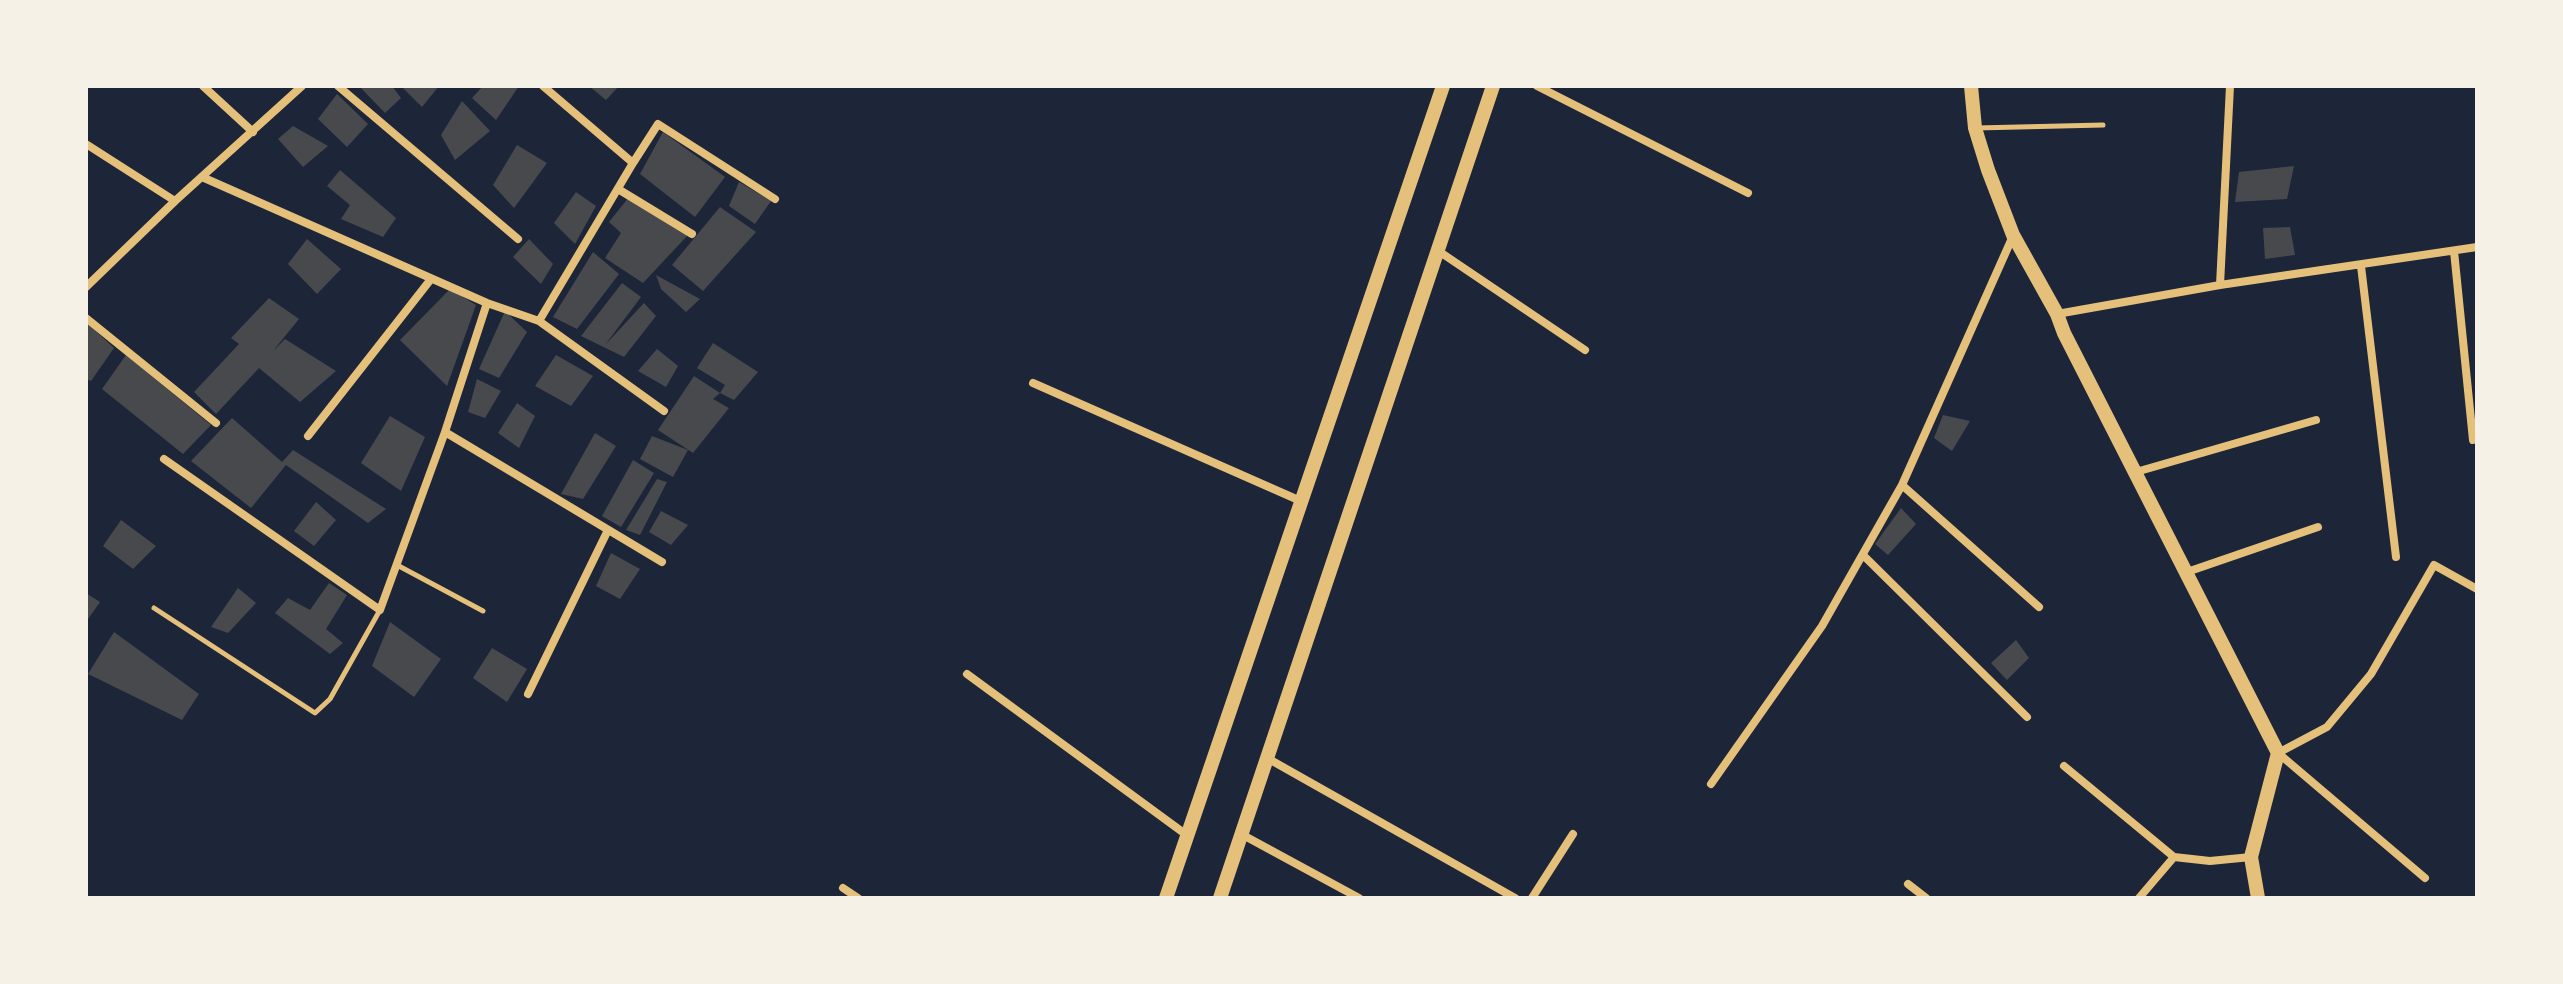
<!DOCTYPE html>
<html>
<head>
<meta charset="utf-8">
<style>
  body { margin:0 }
  #map { position:relative; width:2563px; height:984px; overflow:hidden; background:#14213d; font-family:Merriweather,serif }
  canvas { display:block }
  .frame { position:absolute; inset:0; border:88px solid #f6f1e7; pointer-events:none }
</style>
</head>
<body>
<div id="map">
<canvas width="2563" height="984"></canvas>
<div class="frame"></div>
</div>
<script>
const c = document.querySelector('canvas').getContext('2d');
c.lineJoin = 'round';
function fillPath(path, color) {
  c.fillStyle = color;
  c.fill(path, 'evenodd');
}
function toPath(rows) {
  const path = new Path2D();
  for (const r of rows) {
    path.moveTo(r[0], r[1]);
    for (let i = 2; i < r.length; i += 2) path.lineTo(r[i], r[i + 1]);
  }
  return path;
}
function trace(path, color, width, dash) {
  c.strokeStyle = color;
  c.lineWidth = width;
  c.lineCap = dash ? 'butt' : 'round';
  c.setLineDash(dash || []);
  c.stroke(path);
}
const green = toPath([
  [86,86,2477,86,2477,898,86,898]
]);
const building = toPath([
  [359,86,392,86,401,98,385,113],
  [401,86,439,86,422,107],
  [483,86,519,86,496,120,472,98],
  [589,86,619,86,606,100],
  [337,94,368,124,347,147,318,119],
  [462,101,490,131,455,160,441,135],
  [293,126,328,146,303,167,278,139],
  [663,132,725,177,695,217,640,174],
  [517,145,547,163,514,208,493,185],
  [2294,166,2287,199,2235,202,2239,172],
  [340,170,396,218,383,237,341,219,350,205,327,186],
  [739,182,771,201,755,224,729,206],
  [576,192,596,206,575,244,554,223],
  [629,197,688,235,643,283,605,258,621,233,609,222],
  [720,207,756,232,703,291,672,265],
  [2290,227,2295,255,2265,259,2263,228],
  [307,239,341,269,317,294,288,264],
  [529,239,553,264,541,284,513,257],
  [593,252,619,274,577,329,553,317],
  [656,275,700,299,686,312,661,289],
  [622,283,641,297,605,345,644,303,656,316,624,357,581,336],
  [450,289,476,305,447,386,400,340],
  [269,298,299,319,273,351,285,339,336,371,300,402,259,368,216,414,194,392,239,344,231,338],
  [505,311,527,332,499,378,479,369],
  [86,322,114,348,91,381,86,379],
  [713,343,758,372,734,400,720,393,725,385,697,368],
  [657,349,678,366,666,387,638,371],
  [126,355,211,425,183,454,102,389],
  [556,355,593,376,571,406,535,386],
  [694,376,720,393,713,399,729,408,693,453,658,430],
  [477,379,501,391,485,418,468,412],
  [517,403,535,416,519,448,498,433],
  [1943,415,1970,421,1952,451,1934,438],
  [390,416,425,437,401,491,361,463],
  [232,418,282,462,293,450,386,509,368,523,286,465,251,508,191,461],
  [595,433,616,446,583,499,561,494],
  [652,436,688,450,673,477,640,459],
  [633,460,654,473,621,527,602,516],
  [657,479,667,482,640,535,626,530],
  [316,502,336,520,314,546,294,531],
  [1901,508,1916,524,1888,555,1875,544],
  [661,511,688,525,671,545,649,532],
  [121,520,156,546,133,569,103,546],
  [611,553,640,569,620,599,596,586],
  [329,583,347,595,326,629,343,643,330,654,275,613,288,598,310,610],
  [238,588,256,603,228,633,211,627],
  [86,593,100,602,86,622],
  [390,622,441,659,414,697,372,666],
  [114,632,199,694,182,720,88,674],
  [2016,640,2029,658,2007,680,1991,663],
  [492,648,527,669,507,702,473,678]
]);
const service = toPath([
  [1976,128,2103,125],
  [397,565,483,611],
  [154,608,315,713,330,699,380,610]
]);
const minor = toPath([
  [203,86,253,132],
  [338,86,518,239],
  [1537,86,1748,193],
  [86,144,175,201],
  [633,163,658,124,775,199],
  [202,177,487,303,539,321,664,411],
  [618,189,692,234],
  [1437,250,1585,350],
  [2454,251,2473,440],
  [2361,266,2396,557],
  [2220,285,2230,86],
  [86,287,175,201,302,86],
  [2057,314,2220,285,2477,247],
  [86,318,216,423],
  [539,321,633,163,543,86],
  [1033,383,1303,502],
  [445,432,662,562],
  [308,436,431,279],
  [164,459,380,610,445,432,487,303],
  [2136,472,2316,420],
  [1902,485,2039,607],
  [1863,555,2027,717],
  [2187,572,2318,527],
  [967,674,1188,836],
  [528,694,608,530],
  [1267,758,1515,898],
  [2064,766,2174,857,2210,861,2251,857],
  [1711,784,1822,626,1902,485,2013,236],
  [1241,834,1359,898],
  [2425,878,2278,753,2327,727,2371,674,2434,565,2477,589],
  [1908,884,1926,898],
  [843,888,858,898],
  [1532,898,1573,834],
  [2139,898,2174,857]
]);
const tertiary = toPath([
  [1971,86,1975,128,1988,170,2013,235,2057,314,2064,333,2278,753,2251,857,2258,898]
]);
const secondary = toPath([
  [1166,898,1443,86],
  [1220,898,1493,86]
]);
fillPath(green, '#1d2539');
fillPath(building, '#48494c');
trace(service, '#e5c07b', 5);
trace(minor, '#e5c07b', 8);
trace(tertiary, '#e5c07b', 14);
trace(secondary, '#e5c07b', 14);
</script>
</body>
</html>
